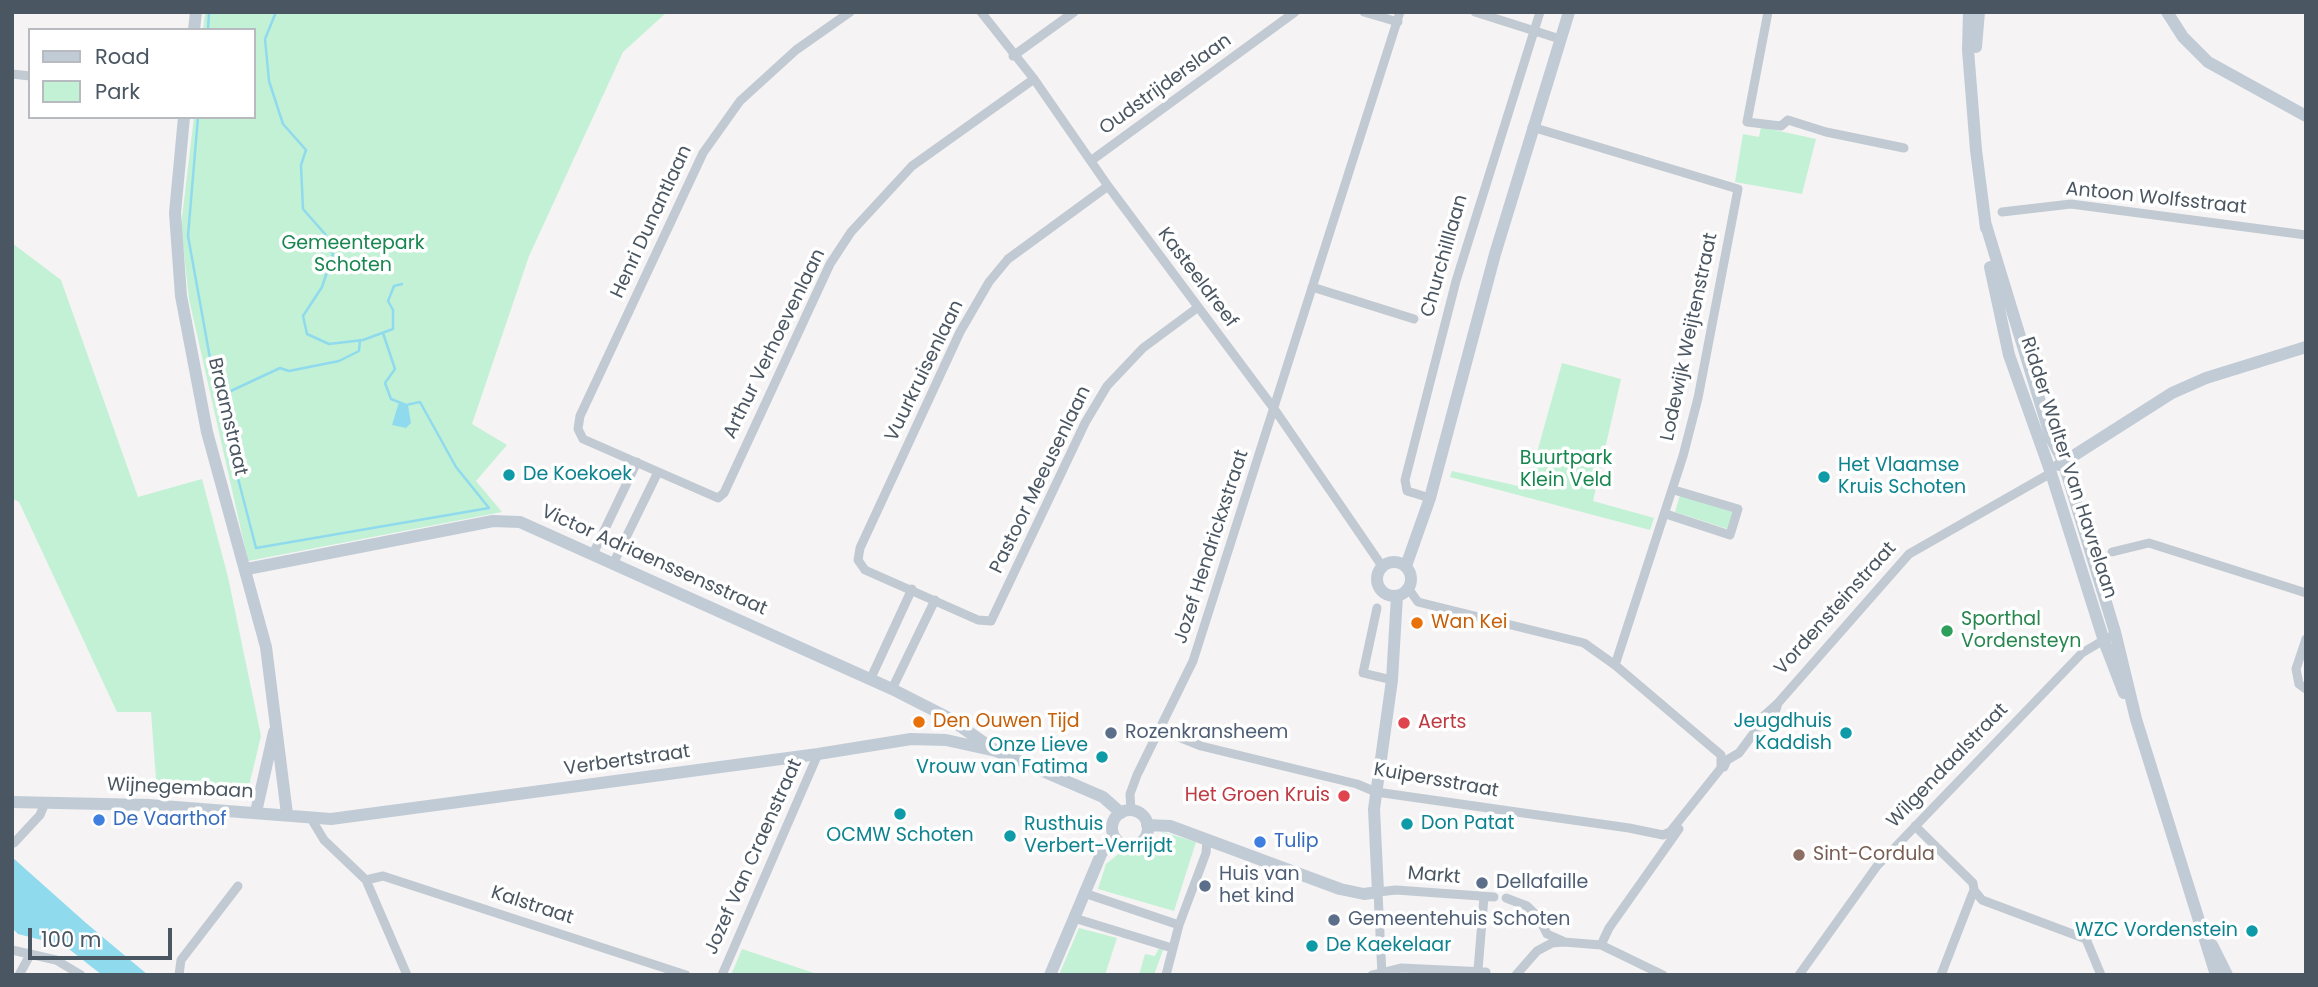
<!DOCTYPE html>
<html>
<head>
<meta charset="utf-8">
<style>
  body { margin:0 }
  #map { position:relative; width:2318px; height:987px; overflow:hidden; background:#f5f3f3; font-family:Poppins,sans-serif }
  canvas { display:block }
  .frame { position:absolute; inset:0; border:14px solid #4a5661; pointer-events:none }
  .legend { position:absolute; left:28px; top:28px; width:228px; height:91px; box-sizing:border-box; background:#fff; border:2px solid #b7bbc0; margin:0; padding:9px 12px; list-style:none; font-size:21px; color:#4a5661 }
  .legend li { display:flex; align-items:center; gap:14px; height:35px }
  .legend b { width:35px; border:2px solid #b7bbc0 }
  .scale { position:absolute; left:28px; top:928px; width:144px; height:32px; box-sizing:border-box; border:4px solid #4a5661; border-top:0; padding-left:9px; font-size:21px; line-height:24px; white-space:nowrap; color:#4a5661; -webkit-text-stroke:5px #fff; paint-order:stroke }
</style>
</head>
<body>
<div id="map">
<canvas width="2318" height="987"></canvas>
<div class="frame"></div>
<ul class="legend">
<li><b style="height:9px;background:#c1cbd6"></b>Road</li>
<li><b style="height:19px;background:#c3f1d5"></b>Park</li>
</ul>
<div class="scale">100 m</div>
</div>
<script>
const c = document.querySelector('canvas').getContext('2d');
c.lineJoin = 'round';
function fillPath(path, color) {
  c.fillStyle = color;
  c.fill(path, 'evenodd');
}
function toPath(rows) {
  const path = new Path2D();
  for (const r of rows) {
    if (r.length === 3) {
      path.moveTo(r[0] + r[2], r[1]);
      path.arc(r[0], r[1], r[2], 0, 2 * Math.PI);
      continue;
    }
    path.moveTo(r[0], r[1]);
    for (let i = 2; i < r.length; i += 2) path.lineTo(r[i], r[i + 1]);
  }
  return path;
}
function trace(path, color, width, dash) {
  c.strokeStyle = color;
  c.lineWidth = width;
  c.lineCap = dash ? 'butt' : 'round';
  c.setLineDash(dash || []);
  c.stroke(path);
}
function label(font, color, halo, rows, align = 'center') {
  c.font = font + ' Poppins,sans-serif';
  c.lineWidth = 7;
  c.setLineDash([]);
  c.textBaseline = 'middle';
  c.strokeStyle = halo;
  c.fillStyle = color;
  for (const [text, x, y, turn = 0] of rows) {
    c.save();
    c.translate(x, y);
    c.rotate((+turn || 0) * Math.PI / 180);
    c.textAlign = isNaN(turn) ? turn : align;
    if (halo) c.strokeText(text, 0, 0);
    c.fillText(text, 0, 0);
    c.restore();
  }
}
const green = toPath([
  [205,12,667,12,623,52,529,256,472,424,507,445,476,481,502,512,248,561,189,299,181,226,194,117,254,117,254,30,203,30],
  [1761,127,1816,139,1802,194,1735,182,1743,134,1759,137],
  [12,243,61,280,138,497,202,479,228,577,261,736,247,794,157,792,151,712,117,712,19,502,12,498],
  [1562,363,1621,379,1593,501,1654,518,1650,530,1450,477,1452,471,1527,488],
  [1680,495,1733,512,1728,529,1675,512],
  [1163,832,1196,842,1174,911,1098,889,1106,864,1121,852,1137,854,1151,845],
  [1079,928,1117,938,1105,975,1059,975],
  [1159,948,1163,950,1154,975,1139,975,1145,954,1155,956],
  [742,949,820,975,731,975]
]);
const water = toPath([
  [399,402,408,405,411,423,406,428,392,425],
  [12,857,86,923,148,975,102,975,65,946,18,934,12,928]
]);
const stream = toPath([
  [276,12,265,39,269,81,283,124,306,150,301,165,303,209,325,234,333,254,322,287,303,316,307,334,329,344,363,340,393,329,393,310,388,301,394,286,402,284],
  [208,30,209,12],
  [198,117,188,236,217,397,256,548,489,508,456,467,420,402,406,405,391,399,385,383,395,369,383,333],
  [218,397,280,368,289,371,339,361,359,351,360,340]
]);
const street = toPath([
  [850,12,796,50,740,101,703,153,580,416,578,429,583,439,718,498,724,493,830,264,851,232,912,166,1034,79],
  [981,12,1034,79,1108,186,1275,410,1382,566],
  [1364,12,1398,22],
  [1475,12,1560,39],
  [1768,12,1747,122,1781,126,1788,120,1826,132,1904,148],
  [1013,56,1074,12],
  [12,74,30,76],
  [1532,127,1738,189,1698,398,1683,456,1615,665],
  [1092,160,1295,12],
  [1108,186,1008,259,989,282,960,332,860,548,858,560,865,570,978,620,991,621,1085,423,1107,386,1143,348,1197,308],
  [2002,212,2071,204,2306,235],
  [1312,287,1414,319],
  [1430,498,1407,491,1405,480,1456,281,1540,12],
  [1666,514,1730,535,1738,509,1674,490],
  [2112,552,2149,543,2306,593],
  [593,554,637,462],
  [613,564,658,472],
  [1377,608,1363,673,1392,680],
  [2306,639,2296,669,2299,684,2306,689],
  [870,680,912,589],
  [892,689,935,600],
  [1759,726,1758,721,1778,703],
  [1161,730,1201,746,1357,784,1376,792,1629,828,1663,835,1670,832,1721,768,1721,755,1615,665,1584,643,1418,602,1408,588],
  [1724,767,1727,760,1739,753,1759,726,1765,726,1775,713,1778,703,1909,554,2051,473],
  [1131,811,1130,794,1137,775,1193,661,1400,12],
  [312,820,324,840,366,880,407,975],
  [1915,826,1973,883,1974,890,1982,900,2086,939,2101,975],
  [14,843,40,815,45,803],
  [366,880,383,876,686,975],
  [1084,893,1179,925],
  [1506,898,1527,906,1539,918,1547,934,1563,941],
  [1074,918,1172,948],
  [1601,945,1609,928,1679,829],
  [12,950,56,960,81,975],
  [1478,970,1484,897],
  [19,975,30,955],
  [179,975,181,960,238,886],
  [722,975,818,754],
  [1166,975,1179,925,1206,853,1207,839],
  [1372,975,1401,968,1486,972],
  [1382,975,1378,892,1396,890,1494,897],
  [1516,975,1537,951,1552,943,1564,942,1601,945,1663,975],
  [1799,975,1877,866,2082,653,2109,637],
  [1941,975,1974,890]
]);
const secondary = toPath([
  [1969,12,1968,50,1976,150,1986,228],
  [2167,12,2183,37,2208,62,2306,116],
  [194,30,196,12],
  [1976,47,1979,12],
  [184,117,175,213,181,296,207,432,266,647,287,814],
  [1985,222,2051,438,2063,461,2115,632,2136,719,2216,975],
  [1990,267,2009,355,2051,473,2104,641,2124,693],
  [2059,465,2172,393,2206,378,2306,347],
  [1394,579,17],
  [1406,566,1430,498,1495,254,1569,12],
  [247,569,493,521,520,522,892,689,947,717,996,751,1103,797,1121,813],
  [12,802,149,805,331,819,818,754,911,739,946,740,996,751],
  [1130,828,18],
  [256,812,274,732],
  [1147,825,1170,826,1340,889,1364,894,1378,892,1374,809,1392,680,1397,596],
  [2212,945,2227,975],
  [1050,975,1102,852,1116,839]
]);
const markers = [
  [509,475,7,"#0f9aa8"],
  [1824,477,7,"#0f9aa8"],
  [1417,623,7,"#e8710a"],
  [1947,631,7,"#2e9e5b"],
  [919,722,7,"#e8710a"],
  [1404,723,7,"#e0444e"],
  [1111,733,7,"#5c6f8a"],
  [1846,733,7,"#0f9aa8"],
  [1102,757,7,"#0f9aa8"],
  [1344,796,7,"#e0444e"],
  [900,814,7,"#0f9aa8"],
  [99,820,7,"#3f7fe0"],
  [1407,824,7,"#0f9aa8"],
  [1010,836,7,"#0f9aa8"],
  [1260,842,7,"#3f7fe0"],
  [1799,855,7,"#8d6e63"],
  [1482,883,7,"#5c6f8a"],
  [1205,886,7,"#5c6f8a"],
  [1334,920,7,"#5c6f8a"],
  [2252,931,7,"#0f9aa8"],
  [1312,946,7,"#0f9aa8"]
];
const streetNames = [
  ["Oudstrijderslaan",1166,85,-36],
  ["Antoon Wolfsstraat",2156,199,6],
  ["Henri Dunantlaan",652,222,-65],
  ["Churchilllaan",1445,256,-74],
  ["Kasteeldreef",1197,278,53],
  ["Lodewijk Weijtenstraat",1690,337,-78],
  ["Arthur Verhoevenlaan",775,344,-64],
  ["Vuurkruisenlaan",925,371,-64],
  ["Braamstraat",227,417,77],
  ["Ridder Walter Van Havrelaan",2068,468,72],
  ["Pastoor Meeusenlaan",1041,480,-64],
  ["Jozef Hendrickxstraat",1212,547,-72],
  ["Victor Adriaenssensstraat",654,561,24],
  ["Vordensteinstraat",1836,609,-48],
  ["Verbertstraat",627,761,-8],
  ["Wilgendaalstraat",1948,766,-46],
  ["Kuipersstraat",1436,781,10],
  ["Wijnegembaan",180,789,3],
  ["Jozef Van Craenstraat",754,857,-66],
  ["Markt",1434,876,5],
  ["Kalstraat",532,906,18]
];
const parkNames = [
  ["Gemeentepark",353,244],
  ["Schoten",353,266],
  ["Buurtpark",1566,459],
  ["Klein Veld",1566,481]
];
const cultureNames = [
  ["Het Vlaamse",1838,466],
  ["Kruis Schoten",1838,488],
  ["De Koekoek",523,475],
  ["Jeugdhuis",1832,722,"right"],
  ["Kaddish",1832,744,"right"],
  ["Onze Lieve",1088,746,"right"],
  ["Vrouw van Fatima",1088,768,"right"],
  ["Don Patat",1421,824],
  ["Rusthuis",1024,825],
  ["Verbert-Verrijdt",1024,847],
  ["OCMW Schoten",900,836,"center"],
  ["WZC Vordenstein",2238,931,"right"],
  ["De Kaekelaar",1326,946]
];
const leisureNames = [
  ["Sporthal",1961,620],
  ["Vordensteyn",1961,642]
];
const foodNames = [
  ["Wan Kei",1431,623],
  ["Den Ouwen Tijd",933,722]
];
const healthNames = [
  ["Aerts",1418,723],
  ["Het Groen Kruis",1330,796,"right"]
];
const serviceNames = [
  ["Rozenkransheem",1125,733],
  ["Huis van",1219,875],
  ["het kind",1219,897],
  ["Dellafaille",1496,883],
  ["Gemeentehuis Schoten",1348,920]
];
const shopNames = [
  ["De Vaarthof",113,820],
  ["Tulip",1274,842]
];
const educationNames = [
  ["Sint-Cordula",1813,855]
];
fillPath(green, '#c3f1d5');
fillPath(water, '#90daee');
trace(stream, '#90daee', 2.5);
trace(street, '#c1cad2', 9);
trace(secondary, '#c1cbd6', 12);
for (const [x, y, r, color] of markers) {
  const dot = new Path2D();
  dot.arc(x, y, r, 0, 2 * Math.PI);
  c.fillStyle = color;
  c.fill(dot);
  trace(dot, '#fff', 2.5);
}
label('19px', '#4a5661', '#fff', streetNames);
label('19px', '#17864f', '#fff', parkNames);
label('19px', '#0d838f', '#fff', cultureNames, 'left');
label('19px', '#27864d', '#fff', leisureNames, 'left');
label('19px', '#c56008', '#fff', foodNames, 'left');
label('19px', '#be3a42', '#fff', healthNames, 'left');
label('19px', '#4e5e75', '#fff', serviceNames, 'left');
label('19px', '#366cbe', '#fff', shopNames, 'left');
label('19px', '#785e54', '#fff', educationNames, 'left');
</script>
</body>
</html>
